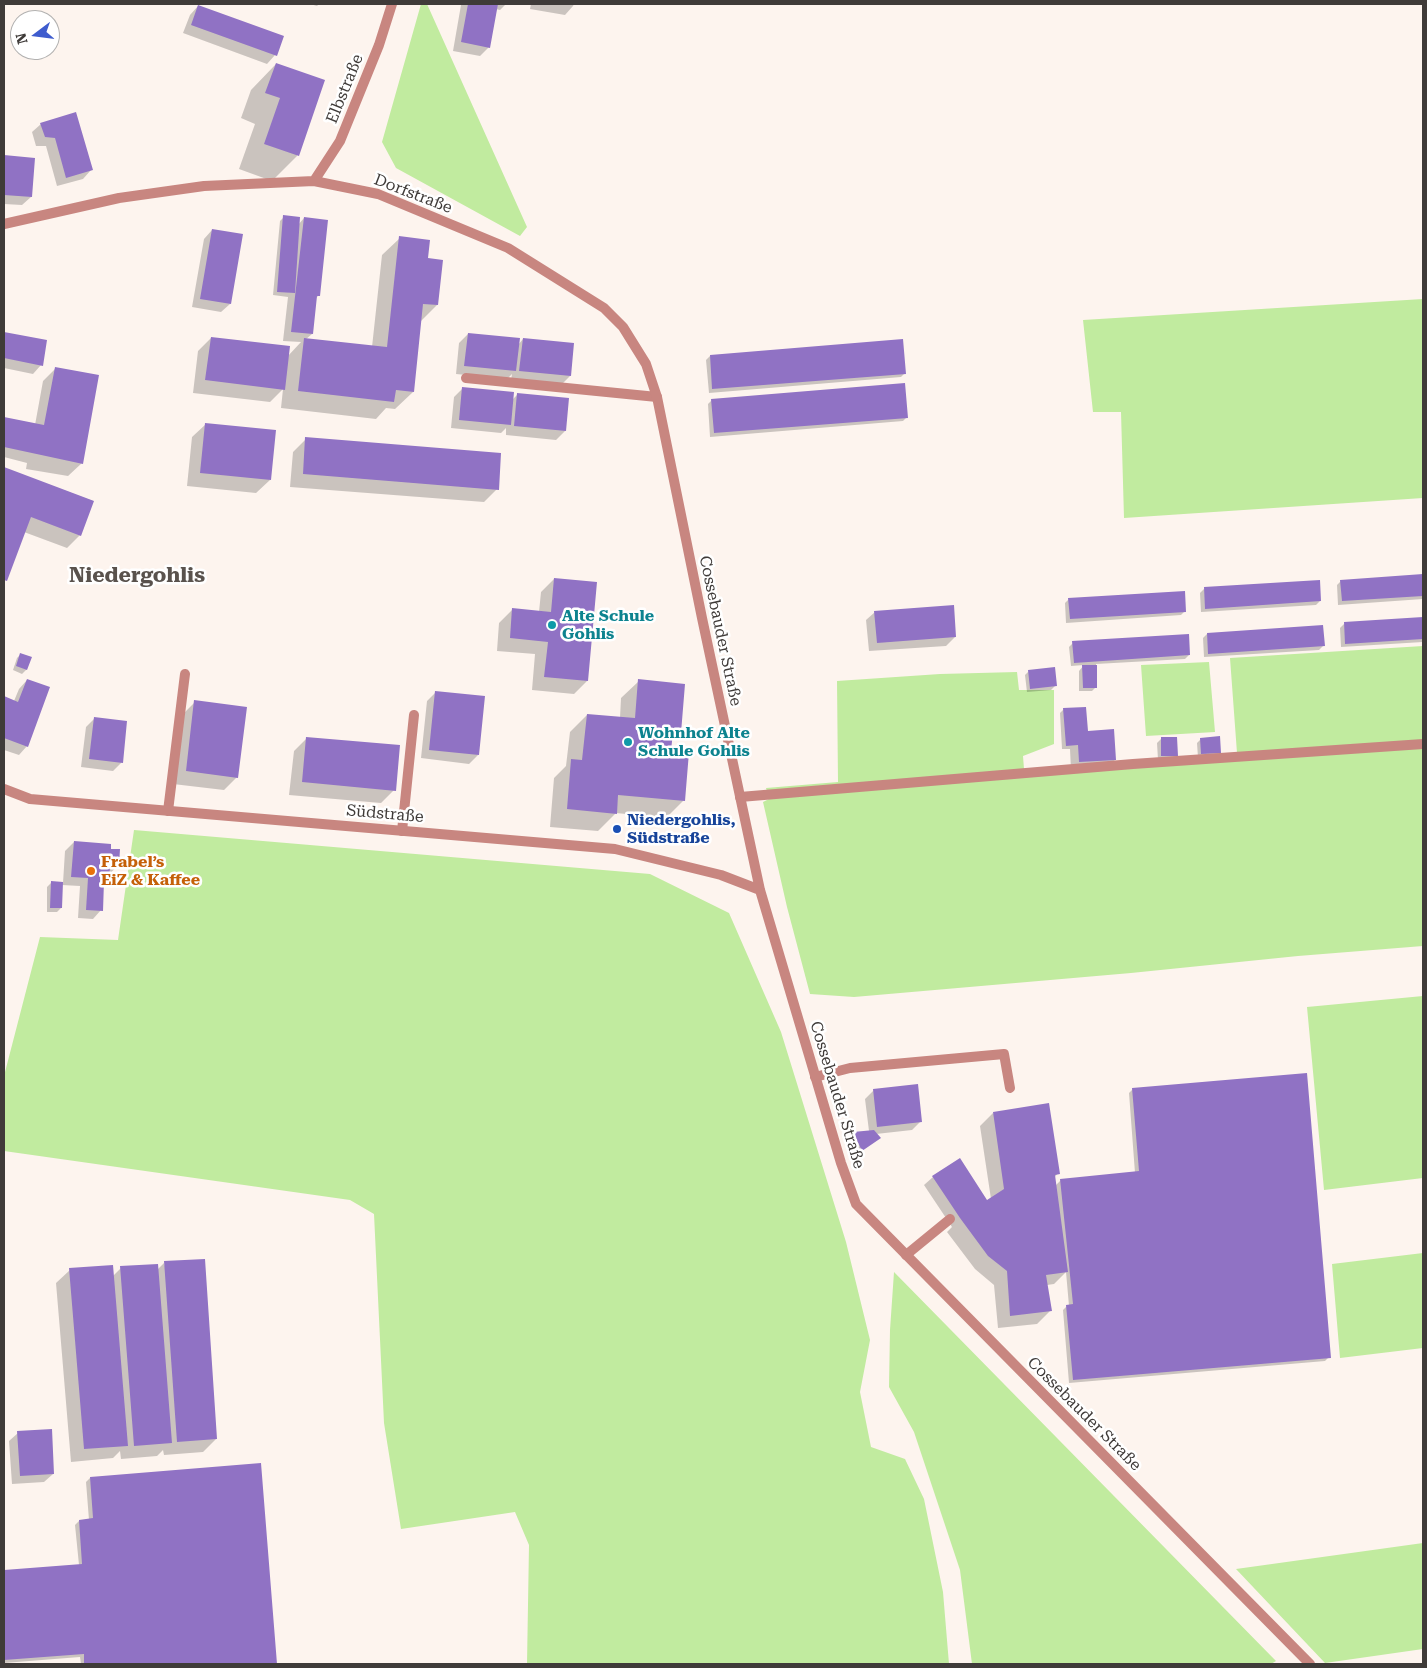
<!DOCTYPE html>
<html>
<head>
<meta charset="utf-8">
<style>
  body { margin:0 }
  #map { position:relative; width:1427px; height:1668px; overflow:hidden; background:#fdf4ee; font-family:"Roboto Serif",serif }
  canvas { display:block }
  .frame { position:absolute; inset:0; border:5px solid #3f3b39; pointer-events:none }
  .north { position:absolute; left:10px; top:10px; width:50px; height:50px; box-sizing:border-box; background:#fff; border:1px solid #b2b1b0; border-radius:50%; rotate:255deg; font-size:14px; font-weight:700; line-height:20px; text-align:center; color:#3f3b39 }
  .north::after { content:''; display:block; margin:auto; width:18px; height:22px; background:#3e5cce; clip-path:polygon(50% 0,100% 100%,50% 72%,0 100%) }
</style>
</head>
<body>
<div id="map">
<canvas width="1427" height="1668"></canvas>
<div class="frame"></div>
<div class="north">N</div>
</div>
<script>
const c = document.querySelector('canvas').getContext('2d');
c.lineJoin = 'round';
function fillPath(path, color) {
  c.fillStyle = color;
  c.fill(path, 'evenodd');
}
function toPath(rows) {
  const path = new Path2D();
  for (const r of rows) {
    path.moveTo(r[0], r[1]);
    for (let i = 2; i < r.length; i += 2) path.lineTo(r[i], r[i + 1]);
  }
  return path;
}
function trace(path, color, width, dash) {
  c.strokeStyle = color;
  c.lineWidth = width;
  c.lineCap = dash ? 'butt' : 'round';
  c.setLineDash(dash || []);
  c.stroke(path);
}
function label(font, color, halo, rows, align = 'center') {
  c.font = font + ' "Roboto Serif",serif';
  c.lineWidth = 5;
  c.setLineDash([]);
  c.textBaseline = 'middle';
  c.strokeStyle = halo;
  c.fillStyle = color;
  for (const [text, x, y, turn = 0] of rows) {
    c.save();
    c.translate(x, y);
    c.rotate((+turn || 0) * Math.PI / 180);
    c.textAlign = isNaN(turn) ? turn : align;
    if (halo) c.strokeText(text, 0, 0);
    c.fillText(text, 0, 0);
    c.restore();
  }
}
const green = toPath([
  [421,4,427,4,527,227,520,236,396,168,382,142],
  [1423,299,1423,498,1124,518,1121,412,1093,412,1083,320],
  [1423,646,1423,946,1298,956,1131,973,854,997,810,994,787,907,763,802,769,799,766,788,838,782,837,681,940,674,1017,672,1019,690,1054,690,1054,744,1023,756,1024,769,1237,753,1230,658],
  [1209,662,1215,732,1146,736,1141,665],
  [134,830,650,874,729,913,781,1032,846,1242,870,1340,860,1392,871,1447,905,1459,924,1499,943,1592,949,1664,527,1664,529,1545,515,1512,401,1529,384,1423,374,1214,350,1200,4,1151,4,1076,40,937,118,940],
  [1423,996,1423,1178,1324,1190,1307,1007],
  [1423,1253,1423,1348,1340,1358,1332,1264],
  [894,1272,1276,1661,1271,1664,972,1664,960,1570,914,1432,889,1387,890,1330],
  [1423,1543,1423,1649,1325,1663,1236,1569]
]);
const shadow = toPath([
  [310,4,319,4,317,6],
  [453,4,506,4,500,10,496,9,489,47,480,56,453,51,461,5],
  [531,4,574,4,573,6,565,15,530,9],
  [198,6,275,55,267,64,183,33,190,15],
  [276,64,324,81,297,156,272,181,239,169,255,124,241,118,251,90],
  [41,124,91,170,83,179,57,186,46,146,36,146,32,132],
  [4,157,34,159,31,197,22,205,4,204],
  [284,217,298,225,304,218,319,295,315,299,312,334,305,340,372,347,382,255,400,238,427,260,437,305,420,322,413,392,395,409,386,408,376,419,281,408,283,389,270,402,193,393,198,351,211,338,287,357,301,342,283,341,288,297,273,295,280,221],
  [212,230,230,304,221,312,192,307,204,239],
  [4,333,46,341,41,365,33,374,4,368],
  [468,334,518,345,523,339,573,345,570,376,561,385,511,380,512,374,507,379,456,374,459,343],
  [710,356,905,373,901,377,709,393,706,360],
  [56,368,82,463,68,476,26,469,27,463,4,457,4,418,35,425,43,381],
  [463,388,512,400,517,395,568,400,565,431,556,440,506,435,506,428,501,433,451,428,454,397],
  [712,400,907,417,903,421,710,437,708,404],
  [206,424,270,480,256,493,187,486,192,437],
  [306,439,497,489,484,502,290,487,293,452],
  [4,468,93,501,80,535,67,548,24,532,4,582],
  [1423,576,1423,599,1338,605,1337,585,1341,581],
  [554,579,587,681,574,694,532,690,535,654,497,651,499,623,512,610,539,612,541,592],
  [1204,589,1320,601,1316,605,1201,612,1200,593],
  [1069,599,1185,611,1181,615,1066,623,1065,603],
  [875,612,955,637,946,646,869,651,866,620],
  [1423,618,1423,642,1341,647,1340,628,1344,624],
  [1207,634,1323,646,1319,650,1204,657,1203,638],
  [1073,643,1189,655,1185,659,1096,664,1096,687,1092,691,1079,691,1079,671,1084,665,1071,666,1069,647],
  [21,654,30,657,26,670,22,674,13,670,17,658],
  [1029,671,1055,686,1051,690,1027,692,1025,675],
  [27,680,27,746,19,755,4,750,4,698,14,701,19,689],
  [639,681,680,732,671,741,670,752,684,800,666,818,616,813,598,831,550,827,554,778,566,766,570,732,587,715,620,718,621,698],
  [436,692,478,755,469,764,421,758,427,701],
  [195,702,237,777,224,790,173,784,182,715],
  [1064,709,1115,760,1106,768,1071,770,1070,749,1062,749,1060,713],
  [94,719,122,762,113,771,81,767,86,727],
  [307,738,394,790,381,803,289,795,294,751],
  [1161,739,1176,756,1172,760,1158,760,1157,743],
  [1201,739,1220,752,1216,756,1198,758,1197,743],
  [74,842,109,850,118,866,109,874,108,880,103,885,101,910,93,919,78,918,80,886,62,885,61,908,57,912,47,912,47,887,51,883,63,883,65,851],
  [1133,1089,1329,1357,1325,1361,1069,1383,1063,1310,1067,1306,1069,1306,1066,1272,1054,1284,1047,1285,1050,1311,1037,1324,998,1328,994,1285,975,1269,947,1232,952,1227,924,1185,933,1177,982,1204,991,1199,980,1126,993,1113,1058,1173,1054,1178,1055,1186,1061,1180,1135,1173,1129,1093],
  [874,1090,921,1121,912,1130,876,1134,879,1138,857,1154,850,1137,854,1133,869,1131,865,1099],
  [164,1263,216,1439,203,1452,164,1455,163,1450,157,1456,121,1459,120,1451,113,1458,71,1462,56,1283,70,1270,113,1276,121,1268,157,1270],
  [18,1433,53,1474,44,1482,12,1484,9,1441],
  [259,1465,275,1664,81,1664,80,1657,4,1663,4,1571,79,1565,75,1525,79,1521,89,1520,86,1482,90,1478]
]);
const building = toPath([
  [468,4,498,4,490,48,461,42],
  [198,5,284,36,277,56,191,25],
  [276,63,325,80,299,156,264,144,280,98,265,93],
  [76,112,93,170,66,178,55,138,45,137,40,123],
  [4,155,35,158,32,197,4,195],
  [283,215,300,217,295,293,277,292],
  [304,217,328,220,320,296,317,296,313,334,291,332],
  [212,229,243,234,231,304,200,299],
  [399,236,430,240,428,258,443,260,438,305,423,304,414,392,396,390,394,402,298,391,304,338,387,347],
  [4,332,47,340,43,366,4,358],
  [468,333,520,338,516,371,464,366],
  [211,337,290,346,285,390,205,380],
  [523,338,574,343,571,376,519,371],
  [903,339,906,374,712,389,710,355],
  [55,367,99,375,83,464,4,447,4,417,44,425],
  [905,383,908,418,714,433,711,399],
  [462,387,514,392,511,425,459,420],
  [517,393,569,398,566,431,514,426],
  [205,423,276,430,271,480,200,473],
  [305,437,501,453,499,490,303,474],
  [4,467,94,501,81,536,31,517,7,581,4,580],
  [1423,574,1423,596,1342,601,1340,580],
  [554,578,597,582,588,681,544,677,548,642,510,638,512,608,551,612],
  [1320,580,1321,601,1205,609,1204,587],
  [1185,591,1186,612,1070,619,1068,598],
  [954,605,956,637,877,643,874,611],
  [1423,617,1423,639,1345,644,1344,622],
  [1323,625,1325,646,1208,654,1207,633],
  [1189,634,1190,655,1074,663,1072,641],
  [20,653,32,657,27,670,16,666],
  [1082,665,1097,665,1097,688,1083,688],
  [1055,667,1057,686,1030,689,1028,670],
  [27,679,50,687,28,747,4,738,4,696,18,702],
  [638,679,685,684,681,733,673,732,671,751,689,752,685,801,618,795,617,814,567,809,571,759,582,760,587,714,635,718],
  [435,691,485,696,479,755,429,750],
  [194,700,247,707,238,778,186,771],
  [1086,707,1088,731,1114,729,1116,760,1079,762,1078,745,1066,746,1063,708],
  [94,717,127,721,123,763,89,759],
  [1220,736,1221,753,1201,754,1200,738],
  [306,737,400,745,396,791,302,782],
  [1161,737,1177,737,1178,756,1161,756],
  [74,841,111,844,111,849,120,849,119,866,110,866,109,881,104,881,103,911,86,910,88,878,71,877],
  [51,881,63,882,62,908,50,908],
  [1307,1073,1331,1358,1073,1380,1066,1305,1073,1304,1060,1179,1139,1171,1132,1088],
  [918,1084,922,1122,877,1127,873,1089],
  [1049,1103,1060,1174,1055,1175,1068,1272,1046,1275,1052,1311,1010,1316,1007,1271,988,1256,960,1218,932,1176,960,1158,987,1200,1004,1189,993,1112],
  [874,1130,881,1138,862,1151,853,1132],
  [205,1259,217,1439,177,1442,164,1261],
  [158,1264,172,1443,134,1446,120,1266],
  [113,1265,128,1446,84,1449,69,1268],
  [52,1429,54,1474,20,1476,17,1431],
  [261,1463,277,1664,84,1664,84,1654,4,1660,4,1570,82,1564,79,1520,93,1518,90,1477]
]);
const lane = toPath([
  [466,378,657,397],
  [740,797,1133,764,1423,744],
  [168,811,185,674],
  [402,831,414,715],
  [815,1077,850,1068,1004,1054,1010,1088],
  [906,1255,950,1219]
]);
const street = toPath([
  [314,181,340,141,379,45,392,4],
  [4,224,119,198,204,186,314,181,378,194,508,248,604,308,623,327,646,364,657,397,702,618,760,890,841,1163,856,1204,1310,1664],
  [4,789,30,799,615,849,721,875,760,890]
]);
const markers = [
  [552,625,5,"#0f9aa8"],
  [628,742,5,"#0f9aa8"],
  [617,829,5,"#1a4fb4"],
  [91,871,5,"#e8710a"]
];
const streetNames = [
  ["Elbstraße",345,89,-68],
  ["Dorfstraße",413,194,21],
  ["Cossebauder Straße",720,631,78],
  ["Südstraße",385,814,5],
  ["Cossebauder Straße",837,1095,73],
  ["Cossebauder Straße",1084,1414,45]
];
const cultureNames = [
  ["Alte Schule",562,616],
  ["Gohlis",562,634],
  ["Wohnhof Alte",638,733],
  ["Schule Gohlis",638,751]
];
const transitNames = [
  ["Niedergohlis,",627,820],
  ["Südstraße",627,838]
];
const foodNames = [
  ["Frabel’s",101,862],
  ["EiZ & Kaffee",101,880]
];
const districtNames = [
  ["Niedergohlis",137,576]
];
fillPath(green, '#c1eb9f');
fillPath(shadow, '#0003');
fillPath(building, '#9072c4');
trace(lane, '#c88680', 10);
trace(street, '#c88680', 10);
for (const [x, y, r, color] of markers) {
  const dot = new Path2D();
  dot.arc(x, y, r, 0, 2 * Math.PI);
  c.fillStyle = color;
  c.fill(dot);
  trace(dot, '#fff', 2);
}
label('16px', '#3f3b39', '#fff', streetNames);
label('bold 16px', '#0d838f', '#fff', cultureNames, 'left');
label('bold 16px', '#164399', '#fff', transitNames, 'left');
label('bold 16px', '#c56008', '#fff', foodNames, 'left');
label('bold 21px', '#59524d', '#fff', districtNames);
</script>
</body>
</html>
